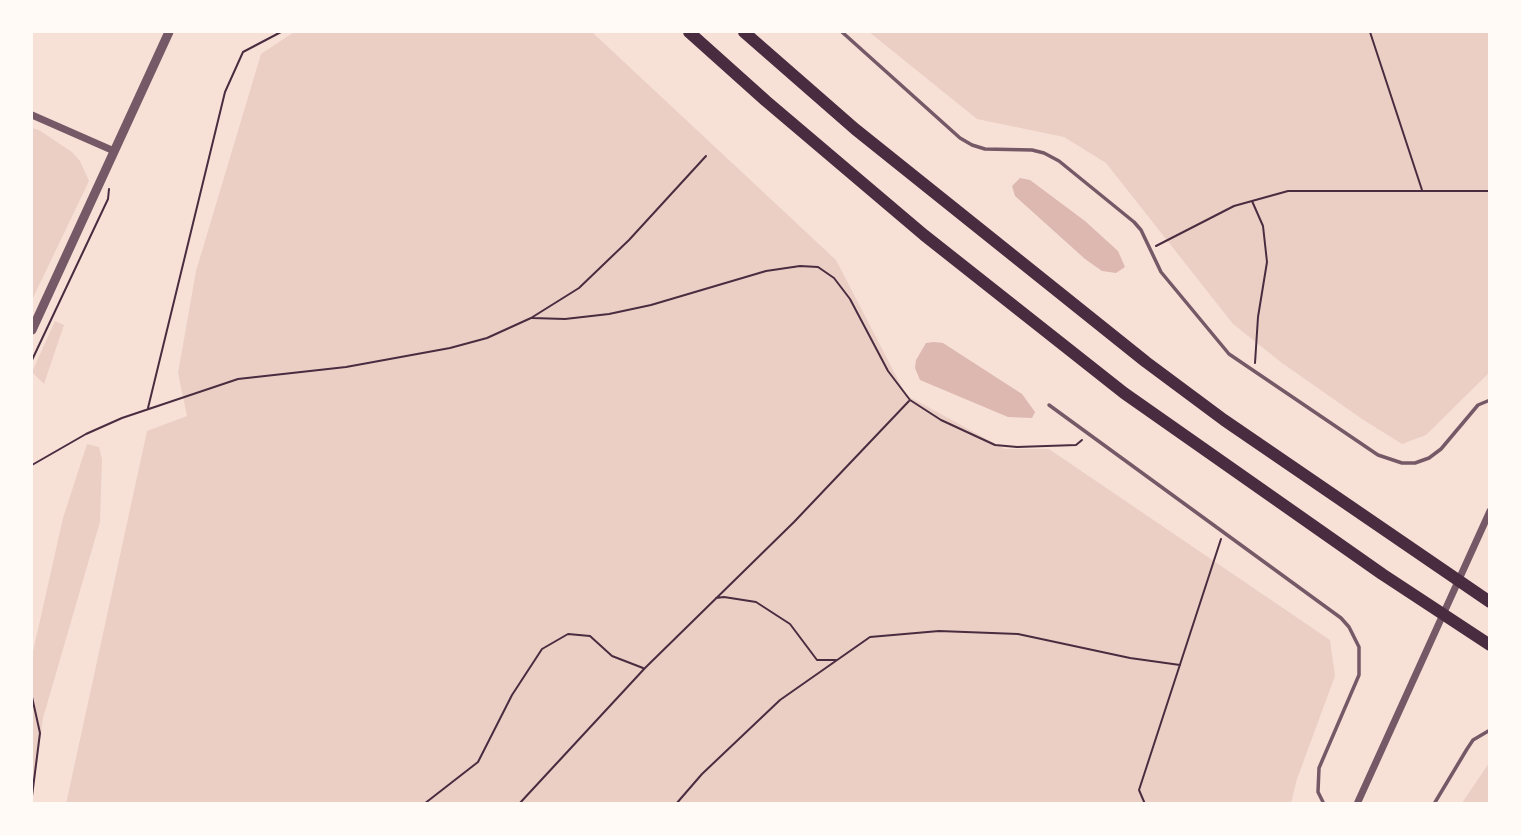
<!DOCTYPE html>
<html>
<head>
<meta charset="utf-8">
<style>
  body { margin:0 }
  #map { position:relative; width:1521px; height:835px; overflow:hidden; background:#f7e1d7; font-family:"Noto Sans",sans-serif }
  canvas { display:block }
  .frame { position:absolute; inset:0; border:33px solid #fffaf5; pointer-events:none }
</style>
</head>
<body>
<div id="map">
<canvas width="1521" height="835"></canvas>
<div class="frame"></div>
</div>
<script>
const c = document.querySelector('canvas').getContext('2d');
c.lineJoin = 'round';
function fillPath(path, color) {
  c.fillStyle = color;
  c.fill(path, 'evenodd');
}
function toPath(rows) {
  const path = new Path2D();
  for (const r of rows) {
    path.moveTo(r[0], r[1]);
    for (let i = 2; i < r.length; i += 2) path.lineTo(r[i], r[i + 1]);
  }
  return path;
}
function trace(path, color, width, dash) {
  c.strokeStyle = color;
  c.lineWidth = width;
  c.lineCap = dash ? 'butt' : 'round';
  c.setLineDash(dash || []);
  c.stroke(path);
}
const green = toPath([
  [294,32,592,32,836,260,906,395,1005,449,1049,449,1330,640,1335,676,1297,779,1291,803,66,804,147,431,187,416,178,373,196,271,261,54],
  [869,32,1489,32,1489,373,1426,435,1402,444,1362,419,1282,363,1233,324,1106,163,1064,137,977,119],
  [32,128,39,130,72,152,80,161,89,181,32,300],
  [55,321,64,325,44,384,32,372],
  [87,444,99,447,102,459,100,522,43,718,32,804,32,656,63,518],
  [1489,763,1489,803,1462,803]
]);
const water = toPath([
  [1020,178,1030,180,1085,221,1118,251,1125,267,1116,273,1102,271,1085,259,1015,196,1012,186],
  [934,342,943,343,1022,394,1035,412,1032,418,1008,417,920,380,915,368,916,360,926,343]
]);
const path = toPath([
  [1370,32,1422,190],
  [1252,201,1263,226,1267,262,1258,317,1255,363],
  [1156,246,1234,206,1288,191,1490,191],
  [532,318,565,319,609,314,651,305,766,271,800,266,818,267,834,278,850,299,888,371,910,400,941,420,995,445,1017,447,1076,445,1082,440],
  [32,360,108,199,109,189],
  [148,408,225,92,243,52,281,32],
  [32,465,86,434,122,418,238,379,346,367,450,348,487,338,531,318,579,288,629,240,706,156],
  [716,598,724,597,756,602,790,624,817,660,836,660],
  [32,697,40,733,32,796],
  [424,804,478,762,512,695,542,649,568,634,590,636,612,656,643,668],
  [519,804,645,668,794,522,909,401],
  [676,804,702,774,780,700,870,637,939,631,1018,634,1130,658,1180,665],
  [1145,804,1139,790,1221,539]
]);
const service = toPath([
  [842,32,960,138,972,145,985,149,1032,150,1044,153,1059,161,1134,222,1141,230,1161,272,1229,354,1378,455,1402,463,1415,463,1429,458,1441,449,1478,405,1490,400],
  [1049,405,1341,618,1349,627,1359,647,1359,675,1319,768,1318,792,1324,804],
  [1434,804,1467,749,1473,740,1490,730]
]);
const minor = toPath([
  [32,115,114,151],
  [1357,804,1490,511]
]);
const tertiary = toPath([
  [32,330,169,32]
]);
const motorway = toPath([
  [689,32,766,101,924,235,1124,393,1382,574,1490,645],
  [744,32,855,129,1146,362,1224,420,1490,602]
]);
fillPath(green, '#ebcfc5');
fillPath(water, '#dcb8b0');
trace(path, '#4a2c40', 2);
trace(service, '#755966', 3.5);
trace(minor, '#755966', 7);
trace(tertiary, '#755966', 9);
trace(motorway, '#4a2c40', 12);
</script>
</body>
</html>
